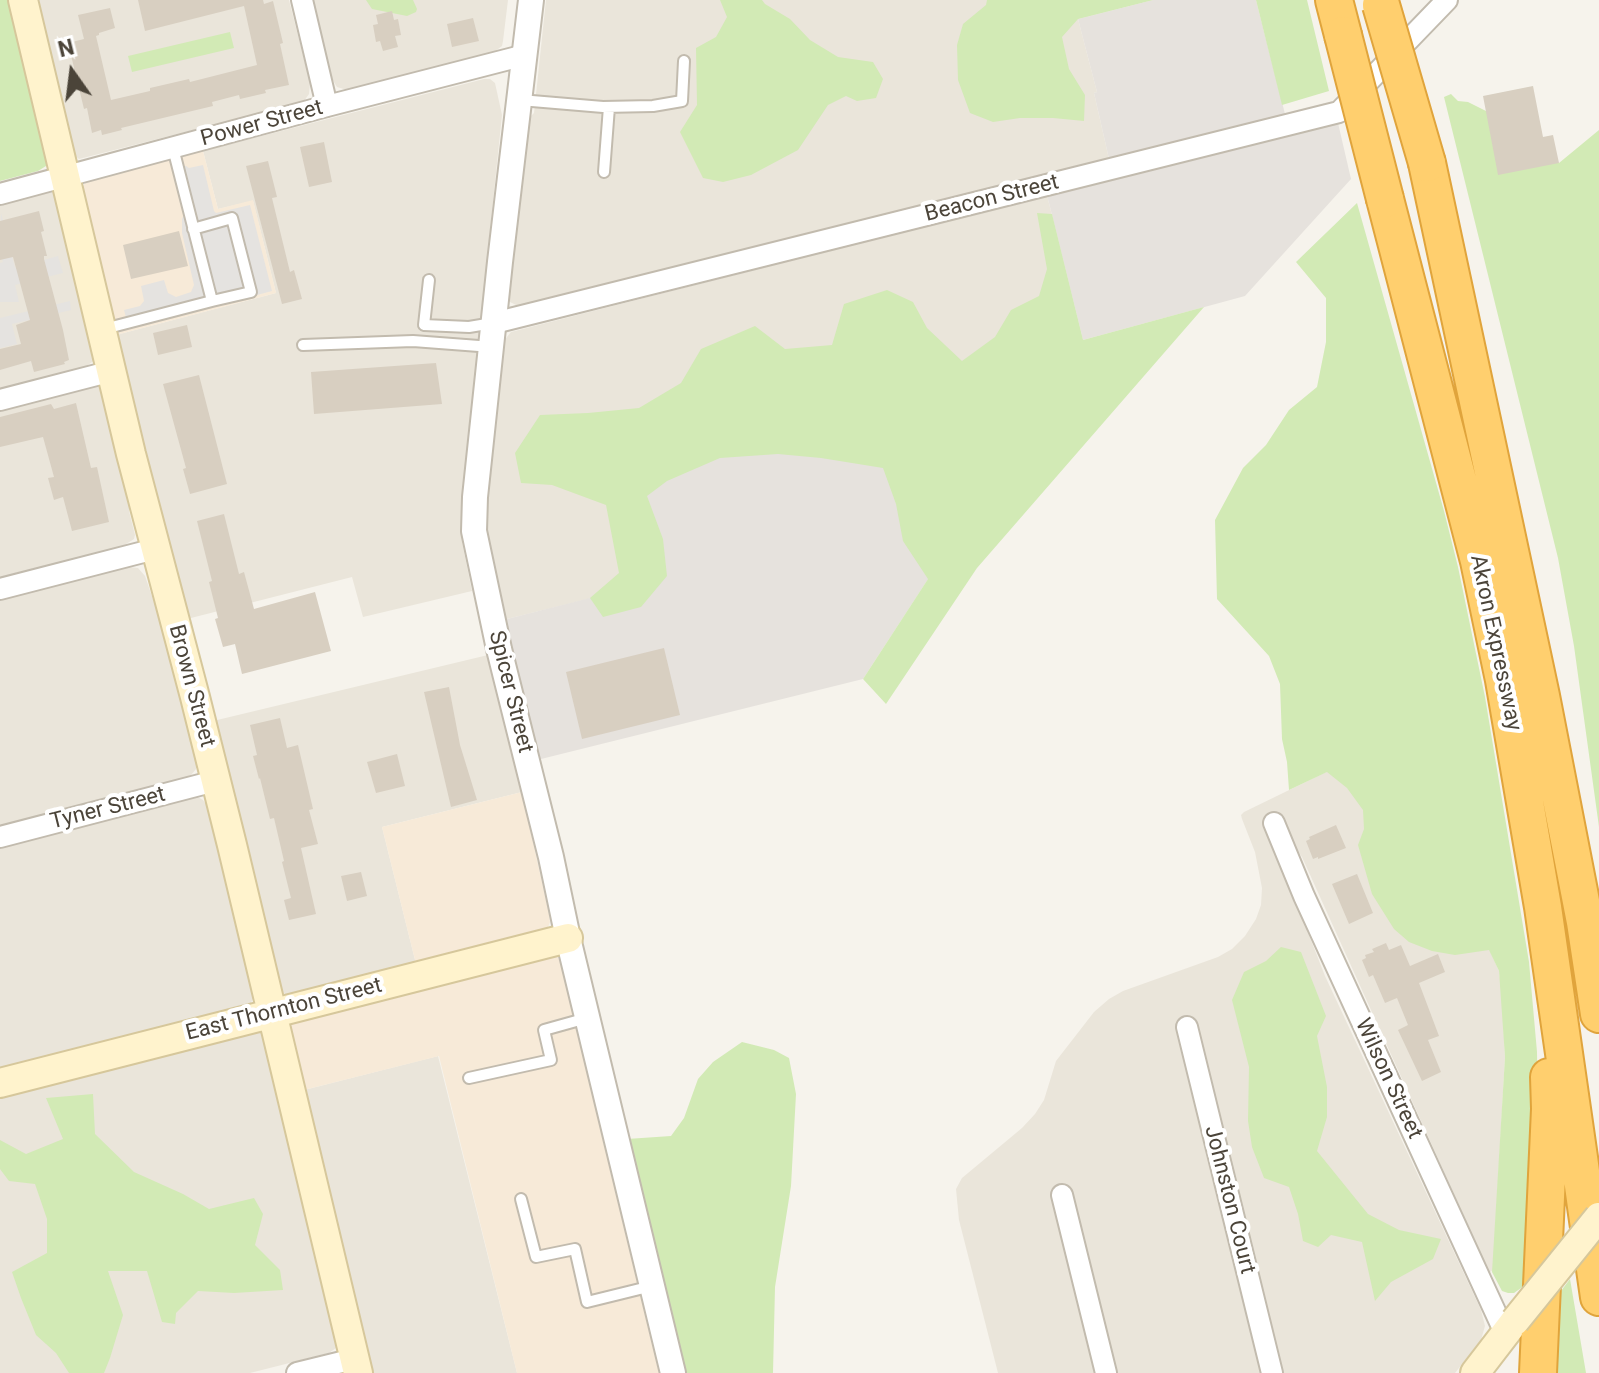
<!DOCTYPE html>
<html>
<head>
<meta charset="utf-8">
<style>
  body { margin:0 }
  #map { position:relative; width:1599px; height:1373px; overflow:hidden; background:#f6f3ec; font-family:Roboto,sans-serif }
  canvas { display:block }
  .north { position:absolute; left:32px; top:32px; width:80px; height:80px; -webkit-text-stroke:6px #fff; paint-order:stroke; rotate:346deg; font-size:22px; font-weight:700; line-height:32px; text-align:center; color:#4b4439 }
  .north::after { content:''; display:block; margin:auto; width:28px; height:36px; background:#4b4439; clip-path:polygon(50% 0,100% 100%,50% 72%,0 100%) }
</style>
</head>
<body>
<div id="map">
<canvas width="1599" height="1373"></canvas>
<div class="north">N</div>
</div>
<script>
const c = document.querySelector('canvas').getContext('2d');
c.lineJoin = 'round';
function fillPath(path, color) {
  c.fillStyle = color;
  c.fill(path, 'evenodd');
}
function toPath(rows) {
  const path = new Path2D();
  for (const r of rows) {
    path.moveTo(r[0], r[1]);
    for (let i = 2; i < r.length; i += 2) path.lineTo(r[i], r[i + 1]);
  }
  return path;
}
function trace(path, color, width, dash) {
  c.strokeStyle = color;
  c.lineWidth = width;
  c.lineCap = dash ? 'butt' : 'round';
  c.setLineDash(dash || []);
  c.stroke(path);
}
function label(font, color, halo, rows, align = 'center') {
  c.font = font + ' Roboto,sans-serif';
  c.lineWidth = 8;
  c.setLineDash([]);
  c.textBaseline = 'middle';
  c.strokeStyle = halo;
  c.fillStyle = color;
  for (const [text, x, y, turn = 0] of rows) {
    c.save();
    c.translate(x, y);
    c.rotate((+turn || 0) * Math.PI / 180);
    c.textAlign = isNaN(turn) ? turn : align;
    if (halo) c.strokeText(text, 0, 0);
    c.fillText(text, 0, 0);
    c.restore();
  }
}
const residential = toPath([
  [37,0,289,0,310,83,309,94,304,101,299,103,79,159,73,154],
  [312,0,508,0,503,41,502,46,494,52,347,90,337,87,332,79],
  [546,0,1153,0,1078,19,1097,92,1094,93,1109,159,520,307,510,302,508,293,528,119,534,113],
  [484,79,490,79,495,83,502,115,461,510,462,542,472,591,363,617,352,577,187,619,116,335,276,293,253,201,218,209,203,151],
  [52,192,55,194,95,360,85,367,0,389,0,204],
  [1047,195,1083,340,653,583,503,620,485,539,486,496,503,342,511,332],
  [99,384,103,388,129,488,129,511,135,535,134,539,123,546,0,577,0,407],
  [129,567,138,568,145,576,164,631,197,762,196,769,191,775,183,779,0,825,0,600],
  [488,655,522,792,382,827,416,964,286,995,279,988,213,721],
  [1396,738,1499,971,1502,996,1505,1057,1493,1270,1486,1275,1477,1245,1302,857,1288,838,1280,815,1264,820,1325,976,1481,1310,1485,1326,1481,1340,1455,1373,1115,1373,1069,1190,1051,1196,1095,1373,998,1373,959,1220,956,1189,962,1178,1022,1128,1035,1114,1044,1100,1056,1061,1094,1012,1109,999,1123,991,1218,957,1232,949,1245,936,1256,919,1261,905,1262,888,1255,852,1242,819,1241,815,1244,812],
  [196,796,203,800,208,807,253,992,253,998,251,1003,249,1005,0,1070,0,845],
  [259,1030,263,1034,338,1346,336,1348,329,1353,250,1373,0,1373,0,1091],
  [438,1056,517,1373,373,1373,304,1090]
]);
const commercial = toPath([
  [203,151,218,209,253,200,276,293,116,335,82,188,85,183,92,179],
  [522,792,549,914,550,922,548,927,544,931,416,964,382,827],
  [551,952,557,956,560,961,659,1373,517,1373,439,1056,304,1090,289,1025,290,1021]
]);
const industrial = toPath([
  [1153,0,1256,0,1285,114,1109,159,1094,93,1097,92,1078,19],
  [1338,123,1351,179,1245,296,1083,340,1047,195],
  [890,400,934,570,863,679,537,760,503,620,653,582,625,467]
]);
const green = toPath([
  [0,0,9,0,48,160,46,166,38,171,0,181],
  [366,0,413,0,417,9,416,12,407,16,372,9],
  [720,0,762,0,765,4,790,19,810,40,838,57,873,62,883,79,876,98,857,101,846,96,828,105,798,150,751,175,723,182,703,178,680,132,697,105,696,48,716,37,727,17],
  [987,0,1153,0,1078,19,1062,37,1069,69,1085,95,1084,121,1053,118,1020,118,993,122,970,113,958,80,957,45,963,24,986,5],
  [1256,0,1307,0,1329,91,1282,105],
  [230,32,234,48,132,72,128,56],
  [1451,94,1458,101,1468,102,1486,111,1559,163,1599,130,1599,827,1574,646,1558,558,1444,97],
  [1357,203,1444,511,1458,567,1485,697,1529,962,1537,1052,1538,1125,1533,1272,1521,1288,1514,1293,1508,1293,1502,1291,1492,1272,1505,1057,1499,971,1489,950,1455,955,1432,951,1409,942,1394,929,1372,894,1358,845,1364,829,1363,810,1347,788,1327,772,1289,790,1287,762,1282,739,1280,684,1269,656,1217,599,1215,520,1243,468,1266,445,1289,410,1317,387,1326,342,1326,298,1296,262],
  [1037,213,1052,214,1083,340,1204,307,977,568,886,704,863,679,928,579,903,541,896,504,883,468,821,458,778,454,720,458,667,481,647,496,663,539,667,576,641,607,603,617,590,598,619,573,606,505,552,485,521,483,515,453,540,415,588,413,639,408,681,383,701,349,755,326,785,349,832,345,844,304,887,290,913,302,927,328,962,361,995,337,1011,310,1039,296,1047,269],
  [1281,947,1301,952,1326,1016,1317,1036,1327,1087,1327,1117,1317,1151,1368,1214,1399,1230,1441,1239,1433,1259,1391,1282,1375,1301,1362,1242,1331,1235,1318,1247,1303,1241,1298,1214,1289,1187,1264,1178,1252,1147,1248,1121,1249,1067,1232,1000,1244,972,1266,961],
  [742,1042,774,1050,789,1058,796,1094,791,1186,775,1287,773,1373,683,1373,627,1139,671,1136,684,1118,698,1079,713,1062],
  [93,1094,95,1134,134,1172,183,1194,209,1209,254,1198,263,1214,255,1245,280,1270,283,1290,234,1293,198,1291,176,1313,175,1324,162,1322,147,1271,108,1271,123,1315,110,1358,104,1373,69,1373,56,1353,36,1335,21,1298,12,1272,47,1253,47,1219,35,1184,9,1181,0,1169,0,1140,26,1154,63,1139,46,1098],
  [1570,1279,1586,1373,1549,1373,1552,1303]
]);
const parking = toPath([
  [203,165,214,211,216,213,250,205,272,291,129,329,124,310,140,306,144,301,141,286,164,280,168,293,176,297,191,292,194,285,182,233,182,219,184,215,172,170,186,166,189,168],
  [1,213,15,268,58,256,63,273,15,285,19,302,0,302,0,263,3,262,0,252],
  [70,301,71,310,12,324,17,344,0,348,0,318]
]);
const building = toPath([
  [138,0,263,0,264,4,273,1,283,43,280,44,289,85,265,90,266,93,240,99,239,95,212,102,213,106,121,128,122,130,102,135,101,130,92,133,87,108,84,109,70,51,74,50,72,42,84,39,78,15,110,8,115,28,99,33,99,35,96,36,111,100,150,91,150,88,189,79,190,82,257,65,244,6,145,31],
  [392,11,394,20,398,19,401,35,395,36,398,47,383,51,380,41,376,42,373,25,378,24,376,15],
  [473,18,479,41,452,47,447,24],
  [1533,86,1543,137,1553,135,1559,163,1498,175,1483,96],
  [324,142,332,182,309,187,300,147],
  [268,161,277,197,272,198,290,272,294,270,302,299,282,304,246,166],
  [39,211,44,231,41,232,47,256,44,256,44,259,63,330,69,360,64,362,65,364,34,372,31,361,0,370,0,349,21,344,16,325,30,320,13,257,0,260,0,221],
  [179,231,188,266,131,279,123,245],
  [187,325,192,347,158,355,153,333],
  [436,363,442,404,314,414,311,372],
  [199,375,227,484,190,494,183,469,186,468,163,384],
  [76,403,91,468,97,467,109,522,72,531,63,497,54,500,48,478,54,477,43,437,0,447,0,417,51,404,54,409],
  [224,514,239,574,244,572,254,609,315,592,331,651,242,674,235,644,223,647,215,619,218,618,209,582,212,581,197,521],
  [664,648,680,715,582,739,566,672],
  [449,687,460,745,477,800,451,807,424,692],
  [280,718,287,748,298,745,313,809,309,810,318,844,301,848,316,914,289,920,284,900,291,898,282,862,284,861,274,818,270,819,260,778,259,779,253,756,257,755,250,725],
  [397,754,405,786,376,793,367,762],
  [1336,825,1346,848,1318,859,1318,857,1313,859,1306,841,1310,839,1309,837],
  [361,872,367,896,347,901,341,876],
  [1357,874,1373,913,1349,924,1332,884],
  [1386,943,1389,950,1401,945,1410,966,1438,954,1445,972,1419,983,1439,1036,1428,1040,1441,1072,1422,1081,1398,1030,1408,1025,1397,998,1385,1003,1373,975,1369,977,1362,960,1366,958,1365,955,1374,952,1372,949]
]);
const service = toPath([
  [520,100,603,107,653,106,682,101,684,61],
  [604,172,609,107],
  [193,229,232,218,251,292,212,301],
  [429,280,424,325,469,327,493,323],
  [104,329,212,301,173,148],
  [303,345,413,341,492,347],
  [469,1078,551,1060,544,1030,587,1018],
  [521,1199,536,1257,575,1249,587,1302,652,1286]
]);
const minor = toPath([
  [302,0,327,106],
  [0,194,327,106,525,55],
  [494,323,1339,112,1447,0],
  [0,400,112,371],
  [0,589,155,549],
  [1274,823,1304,896,1505,1333],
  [0,837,215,781],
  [1187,1027,1272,1373],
  [1062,1195,1106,1373],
  [297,1373,354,1359]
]);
const tertiary = toPath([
  [531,0,500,262,475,497,474,531,499,649,551,857,568,938,673,1373]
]);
const secondary = toPath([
  [23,0,131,454,195,697,232,845,358,1373],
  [0,1083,568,938],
  [1475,1373,1515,1321]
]);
const motorway = toPath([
  [1334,0,1343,35],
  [1427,163,1541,696,1585,922,1599,1014],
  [1385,199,1479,561,1504,680,1543,907,1599,1297],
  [1538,1373,1550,1109,1549,1077]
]);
const secondaryBridge = toPath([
  [1515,1321,1599,1217]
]);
const motorwayBridge = toPath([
  [1381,5,1427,163],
  [1343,35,1385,199]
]);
const streetNames = [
  ["Power Street",262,124,-15],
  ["Beacon Street",992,199,-14],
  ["Akron Expressway",1495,643,78],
  ["Brown Street",191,686,75],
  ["Spicer Street",510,692,76],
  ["Tyner Street",108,809,-14],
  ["East Thornton Street",284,1010,-14],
  ["Wilson Street",1388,1079,65],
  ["Johnston Court",1229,1200,76]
];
fillPath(residential, '#eae5da');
fillPath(commercial, '#f7ead8');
fillPath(industrial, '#e6e2dd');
fillPath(green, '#d2eab5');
fillPath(parking, '#e5e3e0');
fillPath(building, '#d8cfc1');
trace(service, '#c2bbae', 14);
trace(minor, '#c2bbae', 24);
trace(tertiary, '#c2bbae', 28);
trace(secondary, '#d6c79b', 32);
trace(motorway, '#e0a43c', 40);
trace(service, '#fff', 10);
trace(minor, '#fff', 20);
trace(tertiary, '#fff', 24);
trace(secondary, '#fff3cd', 28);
trace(motorway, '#ffcf6e', 36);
trace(secondaryBridge, '#d6c79b', 32, []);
trace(motorwayBridge, '#e0a43c', 40, []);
trace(secondaryBridge, '#fff3cd', 28);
trace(motorwayBridge, '#ffcf6e', 36);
label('22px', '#4b4439', '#fff', streetNames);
</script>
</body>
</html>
